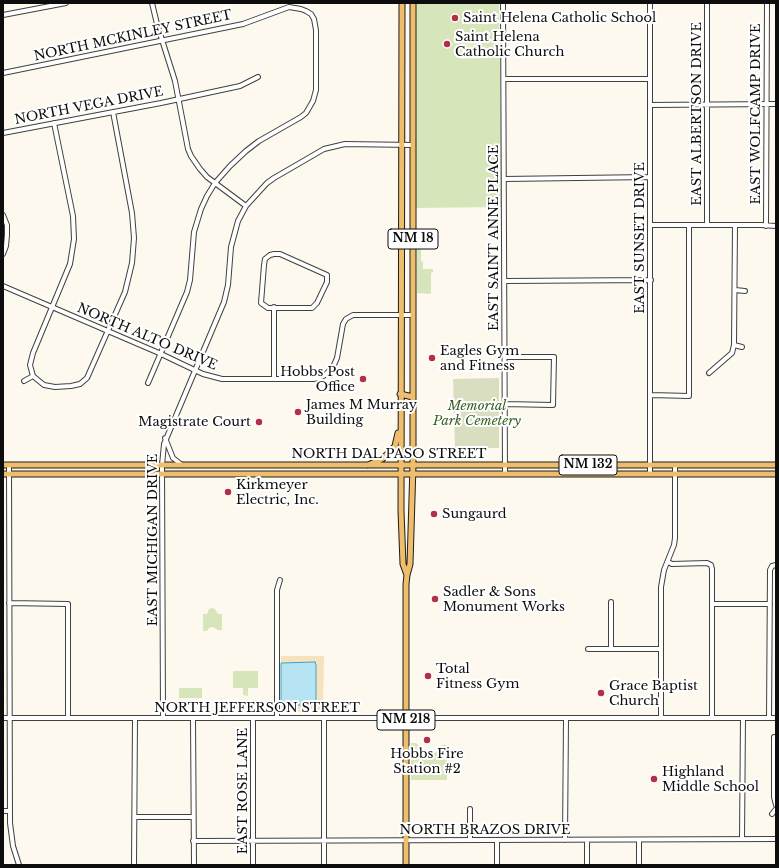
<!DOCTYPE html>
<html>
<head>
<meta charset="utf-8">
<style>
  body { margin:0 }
  #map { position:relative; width:779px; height:868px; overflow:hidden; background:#fef9ee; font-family:"Libre Baskerville",serif }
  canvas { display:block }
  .frame { position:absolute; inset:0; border:4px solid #0d0d0d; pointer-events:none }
</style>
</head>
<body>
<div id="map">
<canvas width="779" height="868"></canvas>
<div class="frame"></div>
</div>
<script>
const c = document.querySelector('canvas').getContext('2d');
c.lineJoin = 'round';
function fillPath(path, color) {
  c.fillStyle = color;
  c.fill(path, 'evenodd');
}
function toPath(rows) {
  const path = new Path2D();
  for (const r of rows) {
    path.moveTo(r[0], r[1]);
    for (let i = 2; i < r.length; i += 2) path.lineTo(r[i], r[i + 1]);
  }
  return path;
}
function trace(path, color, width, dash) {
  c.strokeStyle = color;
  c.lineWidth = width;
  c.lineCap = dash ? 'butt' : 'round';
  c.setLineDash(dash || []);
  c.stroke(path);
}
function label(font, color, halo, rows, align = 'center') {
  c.font = font + ' "Libre Baskerville",serif';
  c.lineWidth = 4;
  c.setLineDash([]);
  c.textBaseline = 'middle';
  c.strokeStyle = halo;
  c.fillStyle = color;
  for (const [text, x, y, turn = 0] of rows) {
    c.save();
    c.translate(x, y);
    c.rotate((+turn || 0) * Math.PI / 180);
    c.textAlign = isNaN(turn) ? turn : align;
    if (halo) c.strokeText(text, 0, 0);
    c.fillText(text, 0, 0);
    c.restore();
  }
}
const green = toPath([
  [416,3,499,3,502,207,416,208],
  [417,248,421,248,421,261,423,262,423,269,433,269,433,272,431,273,431,294,417,293],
  [212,608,215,609,218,614,222,614,222,630,218,630,213,627,209,628,207,631,203,631,203,614,207,614,209,609],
  [233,671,258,671,258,688,248,688,248,696,243,695,243,688,233,688],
  [179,688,202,688,202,698,179,698],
  [411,743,416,743,428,753,432,754,439,751,442,745,447,745,447,780,411,780]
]);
const sand = toPath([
  [281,656,324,656,323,712,283,712,281,704,314,706,316,705,314,662,281,663]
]);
const cemetery = toPath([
  [499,378,499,448,455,448,453,379]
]);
const pitch = toPath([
  [461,37,478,37,478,59,461,59]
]);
const water = toPath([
  [315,662,316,665,316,705,314,706,281,704,281,663,315,662]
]);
const minor = toPath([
  [152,3,157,24,175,81,188,149,191,156,200,169,207,177,246,206],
  [503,3,505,474],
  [650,3,650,474],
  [3,15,66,3],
  [3,73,243,24,289,7,301,9,306,11,311,14,314,19,316,30,316,90,313,101,306,113,301,117,259,141,246,151,230,166,215,183,207,196,201,209,194,232,190,280,187,292,148,383],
  [504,79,650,79],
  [650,105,776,104],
  [54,123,73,216,74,239,70,264,33,353,30,365,33,376,44,385,55,387,71,386,80,384,87,378,125,292,132,263,134,238,132,213,113,112],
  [3,133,161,103,240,86,258,77],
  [504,179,650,177],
  [3,215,7,225,7,235,6,246,3,254],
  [650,225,761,225,776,226],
  [707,225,707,3],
  [735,225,734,345,742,347],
  [766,226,767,3],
  [274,254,280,254,327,275,327,282,317,303,312,308,268,308,261,303,264,265,265,259,270,255,274,254],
  [505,281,651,280],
  [3,286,159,353,203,374,222,379,313,379,320,378,325,375,333,367,337,358,343,324,346,319,353,315,413,315],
  [735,290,745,291],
  [274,307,274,379],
  [709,373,732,353,734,345],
  [24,381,33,376],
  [651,395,689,396,689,225],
  [504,404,553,405,554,357,505,357],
  [165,438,173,458,182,465],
  [9,465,10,823,13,846,19,865],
  [668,562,672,564,707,563,711,565,712,569,712,718],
  [9,603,68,604,68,718],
  [712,604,770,604],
  [588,649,661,649],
  [611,649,611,602],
  [3,718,776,718],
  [163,718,162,465,164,444,224,302,228,285,231,247,238,221,246,206,267,183,274,178,324,149,345,144,413,145],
  [193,718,194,865],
  [277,718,277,590,280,580],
  [324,718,324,865],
  [661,718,661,587,664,570,674,545,675,538,675,465],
  [769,718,770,570,772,566,776,565],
  [774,737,774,797,776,805],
  [470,809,470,840],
  [3,811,10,811],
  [772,814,776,809],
  [135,817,193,817],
  [742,839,743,718],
  [565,840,566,718],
  [193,841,776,839],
  [134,865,135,718],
  [253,865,253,718],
  [497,865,497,840],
  [587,865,587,840],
  [639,865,639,840]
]);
const major = toPath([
  [402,3,401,511,403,564,407,575],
  [400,394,413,397],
  [3,465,776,465],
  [368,465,382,459,390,452,395,446,398,433],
  [3,474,776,474],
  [406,865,406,584,407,575,410,564,413,465,413,3]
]);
const markers = [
  [455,18,4,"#b42e47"],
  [447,44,4,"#b42e47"],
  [432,358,4,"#b42e47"],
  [363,379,4,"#b42e47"],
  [298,412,4,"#b42e47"],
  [259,422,4,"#b42e47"],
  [228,492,4,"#b42e47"],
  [434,514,4,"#b42e47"],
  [435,599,4,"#b42e47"],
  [428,676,4,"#b42e47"],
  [601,693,4,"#b42e47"],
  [427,740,4,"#b42e47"],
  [654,779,4,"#b42e47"]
];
const shields = [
  [413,239,50],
  [588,465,58],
  [406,720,58]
];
const shieldNames = [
  ["NM 18",413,239],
  ["NM 132",588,465],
  ["NM 218",406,720]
];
const poiNames = [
  ["Saint Helena Catholic School",463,18],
  ["Saint Helena",455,37],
  ["Catholic Church",455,52],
  ["Eagles Gym",440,351],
  ["and Fitness",440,366],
  ["Hobbs Post",355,372,"right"],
  ["Office",355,387,"right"],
  ["James M Murray",306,405],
  ["Building",306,420],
  ["Magistrate Court",251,422,"right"],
  ["Kirkmeyer",236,485],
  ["Electric, Inc.",236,500],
  ["Sungaurd",442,514],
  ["Sadler & Sons",443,592],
  ["Monument Works",443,607],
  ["Total",436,669],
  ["Fitness Gym",436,684],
  ["Grace Baptist",609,686],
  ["Church",609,701],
  ["Hobbs Fire",427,754,"center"],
  ["Station #2",427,769,"center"],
  ["Highland",662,772],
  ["Middle School",662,787]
];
const streetNames = [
  ["NORTH MCKINLEY STREET",133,36,-12],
  ["NORTH VEGA DRIVE",89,106,-11],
  ["EAST ALBERTSON DRIVE",697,114,-90],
  ["EAST WOLFCAMP DRIVE",756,114,-90],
  ["EAST SAINT ANNE PLACE",494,238,-90],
  ["EAST SUNSET DRIVE",640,238,-90],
  ["NORTH ALTO DRIVE",147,337,23],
  ["NORTH DAL PASO STREET",389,454],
  ["EAST MICHIGAN DRIVE",153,540,-90],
  ["NORTH JEFFERSON STREET",257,708],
  ["EAST ROSE LANE",243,791,-90],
  ["NORTH BRAZOS DRIVE",485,830]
];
const parkNames = [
  ["Memorial",477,406],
  ["Park Cemetery",477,421]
];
fillPath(green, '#d7e6ba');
fillPath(sand, '#f6e2be');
fillPath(cemetery, '#d9dec1');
fillPath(pitch, '#e7eecb');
fillPath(water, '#b6e4f2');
trace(water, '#42a2c4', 1);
trace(minor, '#404040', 6);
trace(major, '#1e1e1e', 7);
trace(minor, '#fff', 4);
trace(major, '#efbe6d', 5);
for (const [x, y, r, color] of markers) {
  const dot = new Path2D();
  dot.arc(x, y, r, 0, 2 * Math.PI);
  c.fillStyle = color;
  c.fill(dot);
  trace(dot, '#fff', 1.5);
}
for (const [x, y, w] of shields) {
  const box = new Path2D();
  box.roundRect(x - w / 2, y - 10, w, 20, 3);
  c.fillStyle = '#fff';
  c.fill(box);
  trace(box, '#0d0d0d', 1);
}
label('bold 12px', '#0d0d0d', null, shieldNames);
label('13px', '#0d0d0d', '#fff', poiNames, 'left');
label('13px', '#0d0d0d', '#fff', streetNames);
label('italic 13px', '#376022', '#fff', parkNames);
</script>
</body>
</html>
